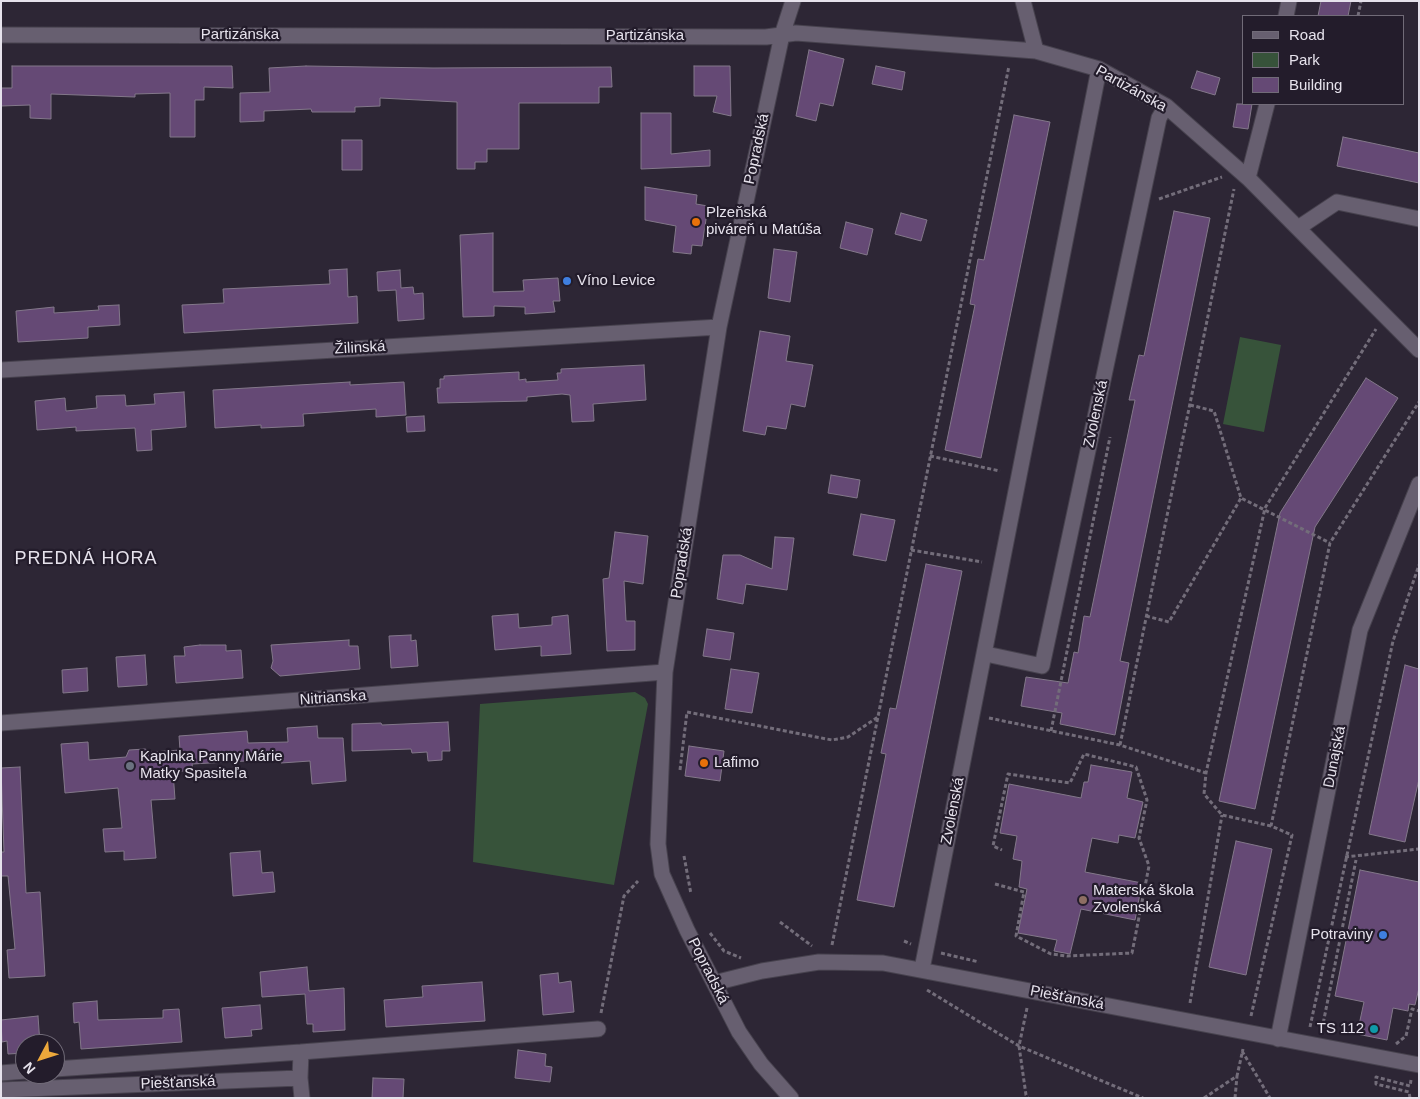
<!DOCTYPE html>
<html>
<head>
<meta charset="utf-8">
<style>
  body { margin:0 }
  #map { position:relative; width:1420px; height:1099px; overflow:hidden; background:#2d2635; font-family:Helvetica,sans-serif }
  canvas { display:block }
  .frame { position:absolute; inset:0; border:2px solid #e6e2ec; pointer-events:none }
  .legend { position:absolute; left:1242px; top:15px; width:162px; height:90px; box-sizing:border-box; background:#231c2b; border:1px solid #716b78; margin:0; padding:6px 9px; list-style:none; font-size:15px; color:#e6e2ec }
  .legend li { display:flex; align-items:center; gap:10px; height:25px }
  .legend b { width:25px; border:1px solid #716b78 }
  .north { position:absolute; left:15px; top:1034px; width:50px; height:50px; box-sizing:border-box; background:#231c2b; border:1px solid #716b78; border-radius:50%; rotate:230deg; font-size:14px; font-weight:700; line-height:20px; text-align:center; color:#e6e2ec }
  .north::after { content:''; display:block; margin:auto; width:18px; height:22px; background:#eda83b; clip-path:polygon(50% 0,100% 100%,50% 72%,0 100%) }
</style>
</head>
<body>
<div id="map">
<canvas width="1420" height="1099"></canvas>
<div class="frame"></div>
<ul class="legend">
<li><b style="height:6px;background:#675f70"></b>Road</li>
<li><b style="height:14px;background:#37533a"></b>Park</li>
<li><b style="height:14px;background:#654975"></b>Building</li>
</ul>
<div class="north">N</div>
</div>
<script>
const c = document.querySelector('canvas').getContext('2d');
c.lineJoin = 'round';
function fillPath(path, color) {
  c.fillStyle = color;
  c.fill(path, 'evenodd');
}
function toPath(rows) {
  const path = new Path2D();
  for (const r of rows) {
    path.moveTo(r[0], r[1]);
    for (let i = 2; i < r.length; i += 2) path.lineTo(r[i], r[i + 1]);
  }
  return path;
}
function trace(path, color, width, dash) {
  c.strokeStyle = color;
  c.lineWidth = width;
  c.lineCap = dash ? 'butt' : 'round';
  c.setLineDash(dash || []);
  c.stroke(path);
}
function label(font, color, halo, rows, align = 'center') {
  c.font = font + ' Helvetica,sans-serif';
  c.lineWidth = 4.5;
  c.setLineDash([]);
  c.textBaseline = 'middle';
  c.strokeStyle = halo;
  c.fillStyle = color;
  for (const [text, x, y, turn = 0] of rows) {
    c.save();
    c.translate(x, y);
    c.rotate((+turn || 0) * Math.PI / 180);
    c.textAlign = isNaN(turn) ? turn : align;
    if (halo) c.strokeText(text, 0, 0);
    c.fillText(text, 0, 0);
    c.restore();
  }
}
const green = toPath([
  [1240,337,1281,345,1264,432,1223,424],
  [635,692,645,698,648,704,614,885,473,862,480,704]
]);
const building = toPath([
  [1321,1,1351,1,1348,16,1318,16,1321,1],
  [809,50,844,59,833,106,820,103,816,121,796,116,809,50],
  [12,66,232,66,233,88,204,87,204,100,195,100,195,137,170,137,170,93,135,94,135,97,51,94,51,119,30,118,30,105,1,106,1,88,12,88,12,66],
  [306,66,433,68,611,67,612,87,599,87,599,103,519,103,519,149,487,149,487,162,475,162,475,169,457,169,457,102,380,98,380,106,355,107,355,112,312,112,311,109,264,111,264,121,240,122,240,93,270,92,269,68,306,66],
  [694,66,730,66,731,116,713,112,717,96,694,96,694,66],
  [876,66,905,72,902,90,872,84,876,66],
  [1197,71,1220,78,1215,95,1191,88,1197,71],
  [1237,104,1252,104,1248,129,1233,127,1237,104],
  [641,113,671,113,671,154,710,150,710,166,641,169,641,113],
  [1014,115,1050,122,981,458,945,450,975,305,970,304,978,259,984,260,1014,115],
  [1343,137,1419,153,1419,183,1337,166,1343,137],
  [342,140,362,140,362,170,342,170,342,140],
  [645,187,697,195,696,204,708,206,702,246,692,245,691,254,673,252,676,226,645,220,645,187],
  [1174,211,1210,218,1120,661,1129,663,1115,735,1060,724,1062,713,1021,706,1026,677,1068,683,1074,652,1078,653,1084,616,1090,617,1135,400,1129,400,1139,355,1144,356,1174,211],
  [901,213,927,220,921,241,895,234,901,213],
  [846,222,873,229,867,255,840,248,846,222],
  [493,233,493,292,524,291,523,280,558,278,560,301,553,301,555,312,525,314,525,307,494,306,494,316,463,317,460,235,493,233],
  [774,249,797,252,790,302,768,298,774,249],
  [347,269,348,297,357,296,358,323,184,333,182,305,224,303,223,289,330,284,329,270,347,269],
  [400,270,401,288,413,287,414,294,423,293,424,319,398,321,396,290,378,291,377,272,400,270],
  [119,305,120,325,88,327,88,338,18,342,16,311,54,307,54,313,99,310,98,306,119,305],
  [760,331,790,336,786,361,813,365,805,407,791,404,786,429,767,426,765,435,743,431,760,331],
  [644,365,646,400,593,404,594,421,572,422,570,395,562,394,527,397,527,401,438,403,437,388,440,388,440,379,444,379,444,376,519,372,519,380,526,379,526,382,558,380,557,373,561,373,561,369,644,365],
  [1366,378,1398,398,1315,527,1255,809,1219,801,1280,513,1366,378],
  [350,382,350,385,404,382,406,415,376,417,376,409,303,414,304,426,261,428,261,425,215,428,213,390,350,382],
  [184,392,186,427,151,430,152,450,137,451,135,428,76,431,76,427,37,430,35,401,65,398,66,411,97,408,96,396,125,395,126,406,155,404,154,394,184,392],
  [424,416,425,431,407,432,406,417,424,416],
  [831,475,860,480,857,498,828,493,831,475],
  [861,514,895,520,886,561,853,555,861,514],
  [615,532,648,536,643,584,624,581,626,621,635,621,635,650,607,651,603,579,609,578,615,532],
  [775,537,794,538,787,590,746,584,743,604,717,599,723,555,740,555,772,569,775,537],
  [926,564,962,571,894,907,857,900,886,754,881,753,887,724,890,708,896,709,926,564],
  [518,614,519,628,552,625,552,617,568,615,571,654,541,656,541,646,495,650,492,616,518,614],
  [707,629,734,633,730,660,703,656,707,629],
  [411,635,411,641,416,640,418,666,391,668,389,636,411,635],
  [349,640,349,646,358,646,360,669,280,676,271,668,273,661,271,645,349,640],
  [200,645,226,645,226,651,241,650,243,678,176,683,174,656,185,656,184,647,200,645],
  [145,655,147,685,118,687,116,657,145,655],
  [1405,665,1419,669,1419,779,1405,842,1369,834,1405,665],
  [87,668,88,691,63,693,62,670,87,668],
  [731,669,759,673,752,713,725,709,731,669],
  [448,722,450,751,442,751,442,760,428,761,427,752,412,753,411,749,352,751,352,724,381,723,382,725,448,722],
  [317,726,318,738,343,738,346,781,312,784,310,761,281,763,281,759,192,764,193,770,173,772,175,799,151,800,156,858,124,860,124,851,105,852,103,829,122,828,118,788,65,793,61,744,88,742,89,760,126,757,129,750,145,749,153,752,180,750,179,736,247,731,248,743,288,742,287,728,317,726],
  [689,746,724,751,720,781,685,776,689,746],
  [1091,765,1132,772,1127,798,1143,802,1135,838,1119,835,1118,843,1092,838,1085,872,1142,883,1135,920,1081,909,1070,954,1054,951,1057,940,1018,933,1027,889,1019,887,1022,861,1013,859,1017,836,1000,833,1009,784,1081,798,1084,782,1088,782,1091,765],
  [20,767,26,893,40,892,45,976,9,978,7,950,15,949,8,876,1,876,1,852,4,852,1,768,20,767],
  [1236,841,1272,849,1246,975,1209,967,1236,841],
  [260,851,262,873,273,872,275,892,233,896,230,853,260,851],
  [1360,870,1419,882,1419,988,1415,1005,1409,1004,1408,1011,1393,1008,1387,1040,1357,1034,1364,1002,1335,996,1360,870],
  [307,967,309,991,344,988,345,1030,313,1032,313,1024,307,1024,305,994,262,997,260,972,307,967],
  [558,973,559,983,571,981,574,1012,543,1015,540,975,558,973],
  [482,982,485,1021,386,1027,384,1000,423,997,422,986,482,982],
  [97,1001,98,1020,163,1018,163,1010,179,1009,182,1042,81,1049,79,1022,74,1023,73,1003,97,1001],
  [260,1005,262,1029,251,1030,252,1036,225,1038,222,1008,260,1005],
  [38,1016,40,1044,25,1044,25,1053,8,1054,7,1041,2,1042,1,1020,38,1016],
  [518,1050,546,1054,545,1066,552,1067,550,1082,515,1078,518,1050],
  [373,1078,404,1079,403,1098,372,1098,373,1078]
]);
const path = toPath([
  [1358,16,1361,1],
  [1159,199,1222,177],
  [1190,405,1214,411,1241,498,1330,543],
  [930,456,1000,471],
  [911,550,982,562],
  [1146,616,1169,622,1241,498],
  [989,718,1120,745,1206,773],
  [1051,731,1110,437],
  [1120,745,1234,189],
  [680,770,687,712,832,740,848,737,878,717],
  [1271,826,1222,815,1204,794,1206,773,1265,508,1376,329],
  [684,856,691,894],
  [1345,857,1419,849],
  [995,884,1024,892,1016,936,1051,954,1067,956,1132,953,1149,866,1139,838,1147,800,1136,767,1084,754,1070,783,1008,774,993,846,1002,850],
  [780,922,812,946],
  [710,933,724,951,741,958],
  [904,941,911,944],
  [832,945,1009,66],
  [941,953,979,962],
  [927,990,1019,1046,1143,1098],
  [1190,1003,1222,815],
  [1027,1008,1019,1046,1026,1095,1028,1098],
  [601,1013,624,896,638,881],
  [1251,1016,1292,835,1271,826,1330,543,1419,402],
  [1310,1027,1393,641,1419,565],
  [1322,1029,1356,860],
  [1396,1044,1406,1036,1412,1009,1419,1011],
  [1242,1051,1270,1098],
  [1204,1098,1237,1076,1243,1049],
  [1235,1098,1237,1076],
  [1410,1098,1409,1092,1376,1084,1376,1077,1410,1086,1411,1080]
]);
const street = toPath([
  [1023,1,1036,51],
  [1286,16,1289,1],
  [1,35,766,37,796,33,1036,51,1099,69,1166,106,1248,178,1419,350],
  [1248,178,1267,104],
  [1298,228,1337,202,1419,219],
  [1,370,719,327],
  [986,654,1042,666,1159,118,1166,106],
  [1,723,665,672],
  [922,969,1099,69],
  [714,983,762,971,819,962,883,963,1419,1065],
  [1278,1039,1360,630,1419,484],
  [55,1069,301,1052],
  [1,1073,25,1071],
  [300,1078,302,1098],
  [1,1090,300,1078,301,1052,598,1029],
  [791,1098,761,1064,739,1032,687,930,662,874,658,844,665,672,719,327,782,35,793,1]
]);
const markers = [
  [696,222,5,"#e8710a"],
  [567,281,5,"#3f7fe0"],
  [704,763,5,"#e8710a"],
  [130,766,5,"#6b7280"],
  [1083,900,5,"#8d6e63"],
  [1383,935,5,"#3f7fe0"],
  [1374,1029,5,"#0f9aa8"]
];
const streetNames = [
  ["Partizánska",240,35],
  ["Partizánska",645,36],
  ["Partizánska",1131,89,29],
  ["Popradská",757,149,-78],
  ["Žilinská",360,348,-3],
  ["Zvolenská",1096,414,-78],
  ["Popradská",682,563,-81],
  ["Nitrianska",333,698,-4],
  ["Dunajská",1335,757,-79],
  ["Zvolenská",953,811,-79],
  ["Popradská",708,971,63],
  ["Piešťanská",1067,998,11],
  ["Piešťanská",178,1083,-2]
];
const poiNames = [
  ["Plzeňská",706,213],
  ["piváreň u Matúša",706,230],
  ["Víno Levice",577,281],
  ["Kaplnka Panny Márie",140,757],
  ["Matky Spasiteľa",140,774],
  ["Lafimo",714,763],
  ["Materská škola",1093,891],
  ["Zvolenská",1093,908],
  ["Potraviny",1373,935,"right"],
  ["TS 112",1364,1029,"right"]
];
const quarterNames = [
  ["PREDNÁ HORA",86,559]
];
fillPath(green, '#37533a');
fillPath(building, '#654975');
trace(building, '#83788a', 1);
trace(street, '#47424e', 17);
trace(path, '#736d7a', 3, [4, 2.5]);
trace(street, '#675f70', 15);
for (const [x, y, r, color] of markers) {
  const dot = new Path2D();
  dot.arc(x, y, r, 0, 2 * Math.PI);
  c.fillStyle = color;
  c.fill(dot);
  trace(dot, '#231c2b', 2);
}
label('15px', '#e6e2ec', '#231c2b', streetNames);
label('15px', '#e6e2ec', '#231c2b', poiNames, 'left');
c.letterSpacing = '1px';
label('18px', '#e6e2ec', '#231c2b', quarterNames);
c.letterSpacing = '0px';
</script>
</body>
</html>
